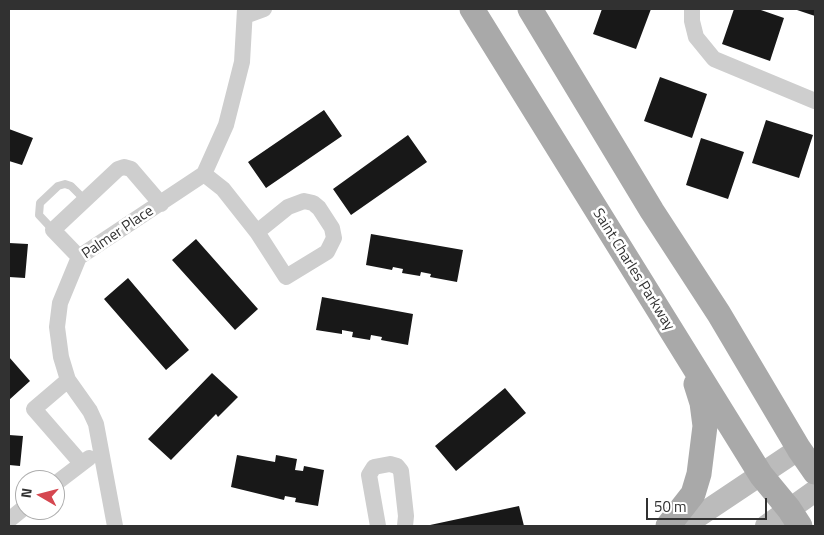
<!DOCTYPE html>
<html>
<head>
<meta charset="utf-8">
<style>
  body { margin:0 }
  #map { position:relative; width:824px; height:535px; overflow:hidden; background:#fff; font-family:"Titillium Web",sans-serif }
  canvas { display:block }
  .frame { position:absolute; inset:0; border:10px solid #313131; pointer-events:none }
  .north { position:absolute; left:15px; top:470px; width:50px; height:50px; box-sizing:border-box; background:#fff; border:1px solid #adadad; border-radius:50%; rotate:278deg; font-size:14px; font-weight:700; line-height:20px; text-align:center; color:#313131 }
  .north::after { content:''; display:block; margin:auto; width:18px; height:22px; background:#d54750; clip-path:polygon(50% 0,100% 100%,50% 72%,0 100%) }
  .scale { position:absolute; left:646px; top:498px; width:121px; height:22px; box-sizing:border-box; border:2px solid #313131; border-top:0; padding-left:6px; font-size:15px; line-height:18px; white-space:nowrap; color:#313131; -webkit-text-stroke:4px #fff; paint-order:stroke }
</style>
</head>
<body>
<div id="map">
<canvas width="824" height="535"></canvas>
<div class="frame"></div>
<div class="north">N</div>
<div class="scale">50 m</div>
</div>
<script>
const c = document.querySelector('canvas').getContext('2d');
c.lineJoin = 'round';
function fillPath(path, color) {
  c.fillStyle = color;
  c.fill(path, 'evenodd');
}
function toPath(rows) {
  const path = new Path2D();
  for (const r of rows) {
    path.moveTo(r[0], r[1]);
    for (let i = 2; i < r.length; i += 2) path.lineTo(r[i], r[i + 1]);
  }
  return path;
}
function trace(path, color, width, dash) {
  c.strokeStyle = color;
  c.lineWidth = width;
  c.lineCap = dash ? 'butt' : 'round';
  c.setLineDash(dash || []);
  c.stroke(path);
}
function label(font, color, halo, rows, align = 'center') {
  c.font = font + ' "Titillium Web",sans-serif';
  c.lineWidth = 5;
  c.setLineDash([]);
  c.textBaseline = 'middle';
  c.strokeStyle = halo;
  c.fillStyle = color;
  for (const [text, x, y, turn = 0] of rows) {
    c.save();
    c.translate(x, y);
    c.rotate((+turn || 0) * Math.PI / 180);
    c.textAlign = isNaN(turn) ? turn : align;
    if (halo) c.strokeText(text, 0, 0);
    c.fillText(text, 0, 0);
    c.restore();
  }
}
const building = toPath([
  [602,9,651,9,636,49,593,34],
  [734,9,758,9,784,18,770,61,722,44],
  [794,9,815,9,815,16],
  [660,77,707,94,692,138,644,121],
  [324,110,342,136,266,188,248,162],
  [766,120,813,135,799,178,752,163],
  [9,129,33,138,22,165,9,161],
  [408,135,427,162,351,215,333,189],
  [701,138,744,152,728,199,686,185],
  [371,234,463,250,457,282,430,277,431,274,421,272,420,276,402,273,403,269,393,267,392,270,366,265],
  [196,239,258,309,235,330,172,260],
  [9,243,28,244,25,278,9,277],
  [128,278,189,350,166,370,104,299],
  [322,297,413,314,408,345,381,340,382,337,371,335,370,340,352,337,353,332,342,330,342,334,316,330],
  [9,357,30,381,9,400],
  [212,373,238,397,218,417,216,414,171,460,148,439],
  [505,388,526,413,456,471,435,446],
  [9,435,23,436,20,466,9,465],
  [237,455,275,462,276,455,297,459,295,470,303,471,304,466,324,470,318,506,295,502,296,498,285,496,284,500,231,487],
  [519,506,524,526,431,526,430,525]
]);
const lane = toPath([
  [53,230,39,215,40,203,58,186,65,184,71,186,85,200]
]);
const street = toPath([
  [692,9,692,21,696,37,714,59,815,101],
  [245,16,264,9],
  [204,174,223,189,257,232,286,277,327,252,334,238,332,228,319,208,313,203,304,201,288,207,257,232],
  [79,257,53,230,118,169,124,167,131,169,161,204],
  [68,380,34,409,81,463],
  [55,484,89,458],
  [9,520,25,507],
  [115,526,96,424,90,411,68,380,61,357,57,327,60,303,79,257,204,174,226,125,242,62,245,9],
  [378,526,369,475,374,467,390,464,397,466,401,471,406,516,405,526]
]);
const secondary = toPath([
  [684,526,799,449],
  [766,526,815,491]
]);
const primary = toPath([
  [472,9,761,475,789,509,800,526],
  [530,9,652,211,719,314,799,449,815,472],
  [668,526,693,494,699,474,705,426,702,403,696,384]
]);
const streetNames = [
  ["Palmer Place",118,233,-34],
  ["Saint Charles Parkway",633,270,58]
];
fillPath(building, '#181818');
trace(lane, '#cecece', 8);
trace(street, '#cecece', 16);
trace(secondary, '#bbb', 22);
trace(primary, '#a9a9a9', 25);
label('15px', '#313131', '#fff', streetNames);
</script>
</body>
</html>
